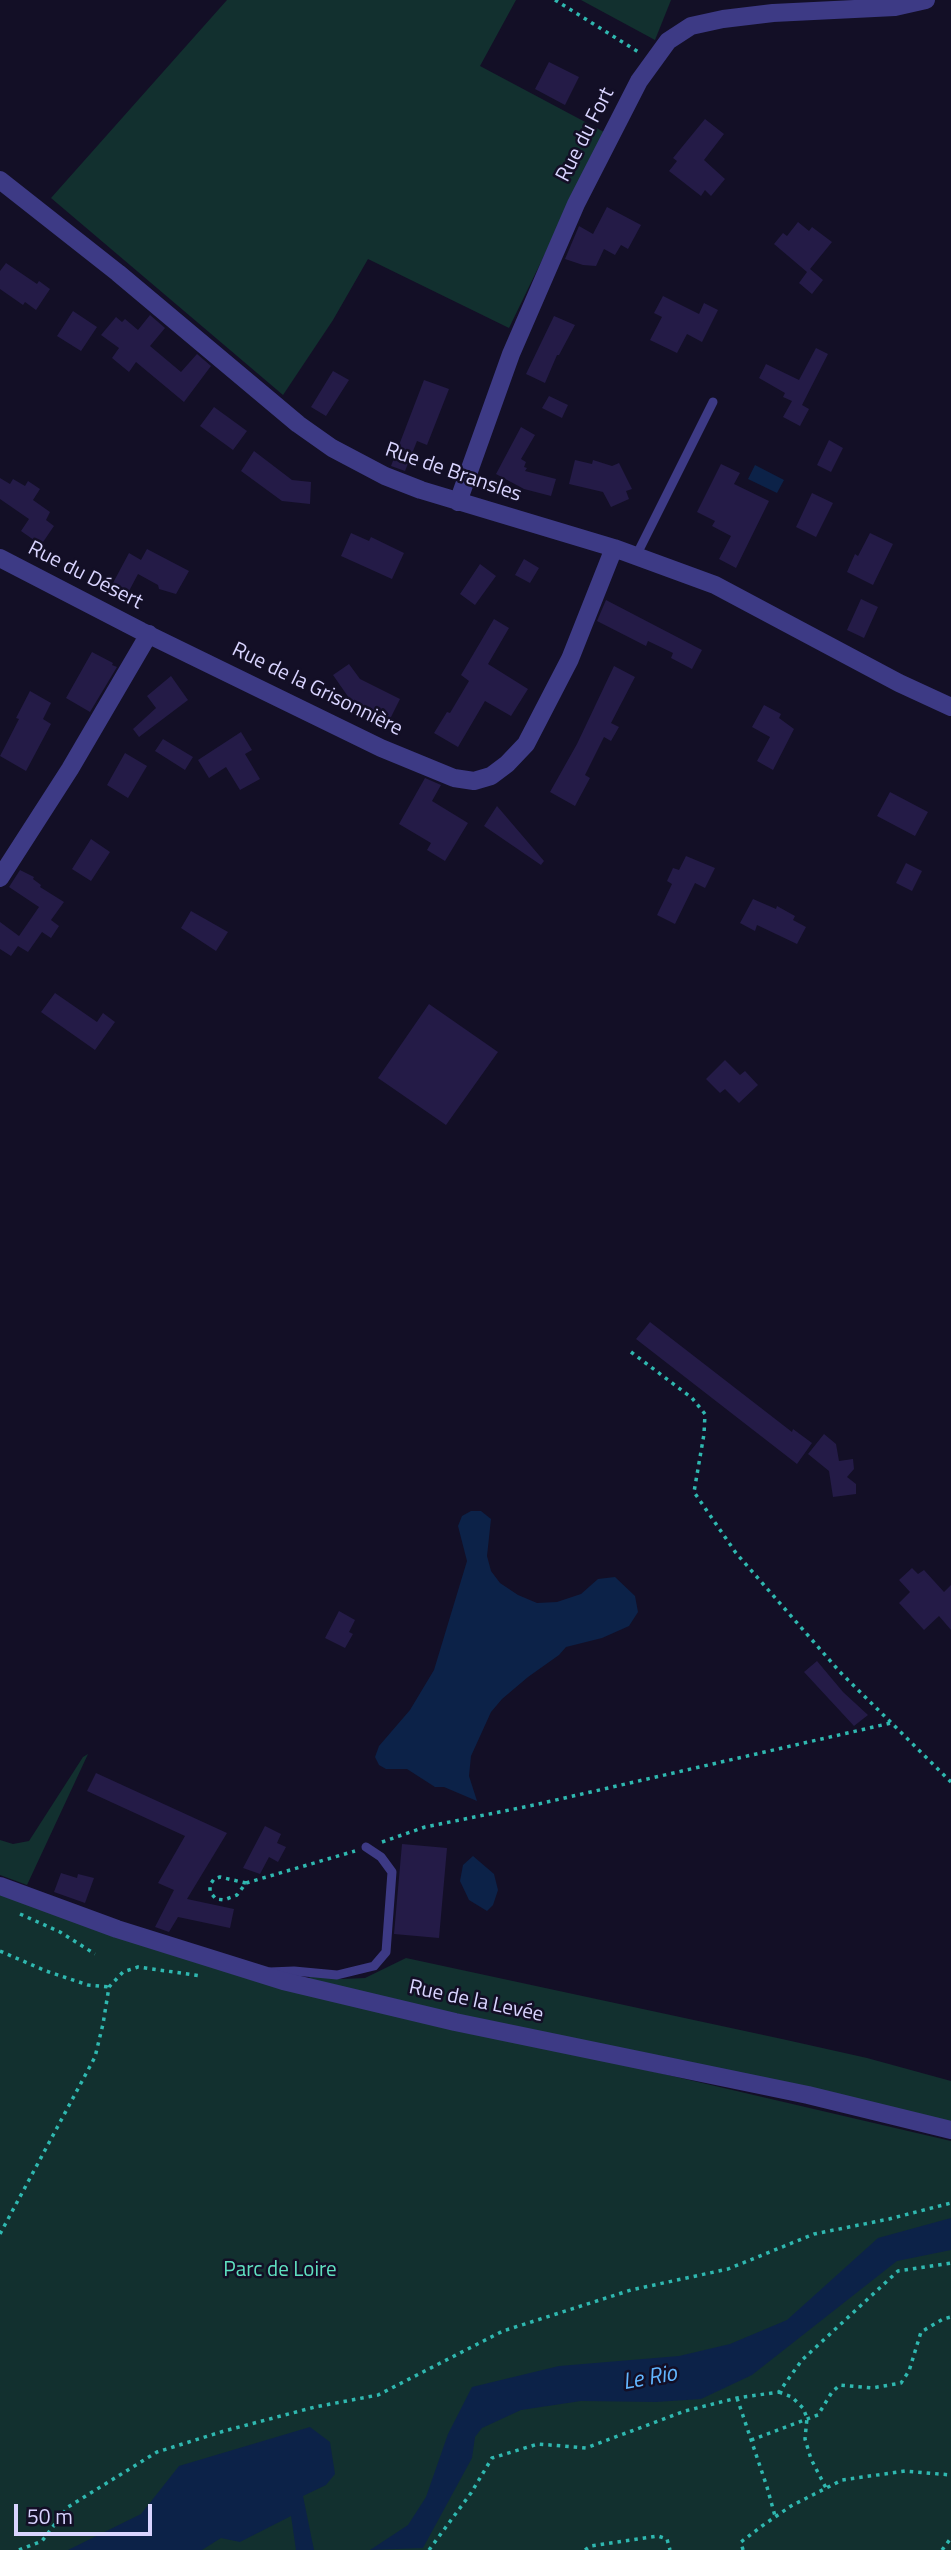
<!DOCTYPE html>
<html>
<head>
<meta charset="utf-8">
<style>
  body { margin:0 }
  #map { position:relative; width:951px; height:2550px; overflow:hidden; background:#130f26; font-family:"Titillium Web",sans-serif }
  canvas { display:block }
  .scale { position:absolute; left:14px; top:2504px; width:138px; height:32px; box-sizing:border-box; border:4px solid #d9d4ff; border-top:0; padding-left:9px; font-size:21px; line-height:24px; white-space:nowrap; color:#d9d4ff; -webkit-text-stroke:5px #130f26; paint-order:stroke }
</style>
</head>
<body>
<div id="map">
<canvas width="951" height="2550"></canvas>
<div class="scale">50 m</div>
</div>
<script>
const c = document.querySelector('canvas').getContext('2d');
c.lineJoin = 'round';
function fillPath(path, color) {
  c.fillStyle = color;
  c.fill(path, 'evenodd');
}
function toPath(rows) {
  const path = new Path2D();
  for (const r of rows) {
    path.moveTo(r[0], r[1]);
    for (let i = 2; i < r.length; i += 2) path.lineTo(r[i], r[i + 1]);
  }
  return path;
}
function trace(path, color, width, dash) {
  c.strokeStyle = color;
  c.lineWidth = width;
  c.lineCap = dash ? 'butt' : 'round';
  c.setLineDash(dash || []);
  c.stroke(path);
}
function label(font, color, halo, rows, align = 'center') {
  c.font = font + ' "Titillium Web",sans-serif';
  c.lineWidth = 5;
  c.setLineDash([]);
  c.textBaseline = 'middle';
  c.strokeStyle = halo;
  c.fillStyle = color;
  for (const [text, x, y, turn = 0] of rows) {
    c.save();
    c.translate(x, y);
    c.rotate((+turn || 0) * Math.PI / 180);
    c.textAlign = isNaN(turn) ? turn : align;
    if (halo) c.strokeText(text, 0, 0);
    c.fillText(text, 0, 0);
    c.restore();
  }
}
const green = toPath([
  [227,0,516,0,480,66,604,132,509,328,368,259,333,320,283,395,51,198],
  [581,0,671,0,655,40],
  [88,1754,27,1885,0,1875,0,1840,13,1844,29,1841,83,1757],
  [0,1892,252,1978,951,2141,951,2550,0,2550],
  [406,1958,782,2039,867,2058,951,2081,951,2124,480,2022,308,1980,311,1975,342,1979,365,1978]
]);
const water = toPath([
  [755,465,784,480,777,493,748,479],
  [471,1511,481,1511,491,1519,487,1556,491,1571,500,1583,518,1595,537,1603,557,1602,581,1594,598,1579,615,1577,635,1596,638,1612,629,1626,602,1638,566,1647,559,1655,528,1677,502,1699,491,1712,471,1756,469,1776,477,1801,444,1787,435,1787,407,1769,386,1769,379,1765,375,1757,379,1746,410,1710,434,1670,467,1561,458,1526,462,1516],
  [473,1856,494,1874,498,1890,493,1905,487,1911,469,1900,460,1881,463,1865],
  [951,2218,951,2250,897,2261,752,2375,701,2399,656,2402,581,2401,521,2410,482,2428,475,2437,472,2458,423,2548,370,2550,408,2525,426,2497,448,2434,472,2387,559,2366,679,2356,730,2344,787,2320,878,2238],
  [310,2427,330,2442,335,2474,326,2485,303,2496,314,2550,296,2550,291,2516,240,2542,221,2538,202,2550,68,2550,141,2514,179,2466]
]);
const building = toPath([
  [549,62,579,77,565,105,535,89],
  [705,119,724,134,704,160,725,179,711,196,705,190,701,196,669,171,677,161,673,158],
  [607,207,641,225,628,249,621,245,615,255,604,249,596,266,583,265,565,259,579,226,593,234],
  [798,222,809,231,812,227,832,242,810,269,823,280,812,294,799,283,807,272,774,244,783,233,787,236],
  [6,263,37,284,39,281,50,289,36,310,25,302,23,305,0,289,0,271],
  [663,296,699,314,704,303,718,310,702,342,687,334,677,353,650,340,662,317,654,313],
  [73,311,97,327,81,351,57,336],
  [150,315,165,328,150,346,181,372,197,354,211,366,184,402,136,362,129,372,112,358,119,348,101,335,116,317,122,322,125,319,138,330],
  [554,316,575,325,559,355,557,355,545,383,526,374],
  [816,348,828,354,802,405,809,409,800,426,783,417,792,401,783,397,785,393,759,378,766,364,799,380],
  [333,371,349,380,326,416,311,407],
  [424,380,449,389,427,445,417,441,405,471,391,466],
  [549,396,568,405,562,418,542,408],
  [214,407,247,431,233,450,200,426],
  [521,427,535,435,521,459,526,462,524,467,527,468,525,471,556,479,551,496,524,489,496,474],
  [829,440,843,448,831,472,817,465],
  [254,451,292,480,311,482,310,504,282,501,241,471],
  [575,460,592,464,593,460,612,466,619,463,632,489,626,491,629,499,611,507,603,492,569,484],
  [721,464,740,473,734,484,769,501,736,568,719,559,731,536,712,526,715,521,697,512],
  [0,478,10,484,13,479,25,486,28,481,40,489,33,500,50,512,46,520,54,526,41,545,21,531,29,519,0,499],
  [812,493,833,503,816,537,796,527],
  [351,533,369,541,371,537,404,553,392,579,341,556],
  [870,533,893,544,873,585,847,572,855,554,858,556],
  [147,549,189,571,176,594,159,589,158,585,138,574,129,591,113,583,129,553,141,560],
  [524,559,539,568,530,583,515,575],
  [480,564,496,576,475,605,460,594],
  [861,599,878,607,864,638,847,630],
  [606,600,702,650,692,669,671,658,673,653,648,641,646,646,597,621],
  [494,619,509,628,488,664,528,689,511,716,485,701,458,747,434,733,447,712,450,713,469,681,461,675],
  [92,652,113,663,112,665,117,667,90,712,66,698],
  [349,664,360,679,400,699,390,719,349,698,333,675],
  [614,666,635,677,611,723,619,727,611,741,604,737,585,775,590,778,575,806,550,792,577,744],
  [171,676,188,700,139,737,133,729,156,708,147,696],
  [30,691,51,703,43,719,51,724,26,771,0,756,19,719,16,718],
  [764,705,781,714,779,718,794,729,773,770,757,761,770,737,752,727],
  [241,732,252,750,245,754,260,779,240,790,226,767,209,778,198,760],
  [163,739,193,757,185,770,155,751],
  [125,753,147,766,128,798,107,785],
  [425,778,441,785,432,801,468,823,445,861,427,850,431,843,399,824],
  [890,792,928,812,915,836,877,816],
  [497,806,544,861,541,865,484,826],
  [91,839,110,852,91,881,72,869],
  [686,856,715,868,705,888,695,883,675,924,657,915,672,884,667,881,673,868,679,870],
  [906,863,922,871,912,891,896,883],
  [20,870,34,877,33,879,41,885,40,887,64,902,51,920,59,926,51,938,42,932,28,952,18,946,11,956,0,949,0,922,19,936,39,907,9,887],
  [753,899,776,909,777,906,795,916,793,920,806,927,797,944,757,925,755,931,740,923],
  [191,911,228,932,216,951,181,928],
  [55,993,97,1022,103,1013,115,1022,95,1050,41,1012],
  [429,1004,498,1052,446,1125,378,1078],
  [725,1060,740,1075,745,1071,758,1085,739,1103,725,1089,720,1093,706,1079],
  [650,1322,792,1432,793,1429,812,1443,797,1464,636,1339],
  [824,1434,836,1444,839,1461,853,1459,854,1469,847,1477,856,1484,856,1494,833,1497,829,1471,808,1454],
  [912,1568,918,1574,924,1570,944,1592,951,1585,951,1630,939,1616,924,1630,899,1603,910,1592,899,1580],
  [339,1611,355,1620,349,1632,353,1634,345,1648,325,1638],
  [817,1661,843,1692,868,1715,854,1726,804,1672],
  [96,1773,227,1833,187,1899,234,1909,230,1928,178,1917,169,1932,155,1927,174,1890,158,1883,185,1836,87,1791],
  [265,1826,281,1834,277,1843,286,1847,278,1862,269,1857,260,1874,243,1868],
  [402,1844,447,1848,439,1938,394,1934],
  [61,1873,77,1878,78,1874,94,1878,85,1903,54,1892]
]);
const path = toPath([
  [555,0,640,53],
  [631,1352,692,1398,705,1414,704,1434,694,1492,736,1553,840,1672,951,1782],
  [382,1842,425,1827,534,1805,891,1723],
  [246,1883,220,1877,214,1879,210,1885,210,1892,216,1899,224,1900,237,1895,246,1883,355,1851],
  [20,1914,60,1932,95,1954],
  [0,1951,46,1971,88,1985,109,1987],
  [0,2234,95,2057,103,2024,109,1987,123,1972,138,1967,202,1976],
  [779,2392,792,2397,803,2408,807,2418,805,2439,811,2459,826,2488],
  [737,2398,767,2487,775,2516],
  [751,2440,818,2415,832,2392,840,2385,872,2388,901,2383,909,2371,921,2332,943,2319,951,2317],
  [19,2550,42,2541,68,2507,157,2452,224,2431,315,2407,378,2395,503,2331,631,2290,728,2269,814,2234,889,2219,951,2203],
  [429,2550,471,2493,492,2458,538,2444,586,2448,685,2411,737,2398,779,2392,802,2360,898,2271,951,2263],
  [585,2550,591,2546,658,2536,667,2539,670,2550],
  [743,2550,741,2542,762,2526,791,2506,842,2480,905,2471,951,2475],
  [942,2550,951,2538]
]);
const lane = toPath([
  [636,556,713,402],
  [270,1972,294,1971,337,1975,374,1966,386,1952,392,1872,381,1857,366,1847]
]);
const street = toPath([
  [0,180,118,273,298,424,332,448,385,476,421,490,614,548,715,585,899,683,951,707],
  [458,502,511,354,576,204,639,81,668,41,691,26,723,19,773,13,895,7,926,0],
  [0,558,141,631,381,748,454,778,474,781,491,776,507,764,526,744,570,659,614,548],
  [0,878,70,769,149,634],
  [0,1886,117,1929,283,1981,455,2022,808,2095,951,2130]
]);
const streetNames = [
  ["Rue du Fort",586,135,-63],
  ["Rue de Bransles",453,473,19],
  ["Rue du Désert",85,576,27],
  ["Rue de la Grisonnière",317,690,26],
  ["Rue de la Levée",476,2002,12]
];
const parkNames = [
  ["Parc de Loire",280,2271]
];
const waterNames = [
  ["Le Rio",650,2379,-10]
];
fillPath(green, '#12302f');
fillPath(water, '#0c2248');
fillPath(building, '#241b47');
trace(path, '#2fb8b0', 3.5, [3.5, 5]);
trace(lane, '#3d3a85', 9);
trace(street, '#3d3a85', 18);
label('21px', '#d9d4ff', '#130f26', streetNames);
label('21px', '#5fe0c0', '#130f26', parkNames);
label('italic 23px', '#62b6ff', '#130f26', waterNames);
</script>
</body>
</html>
